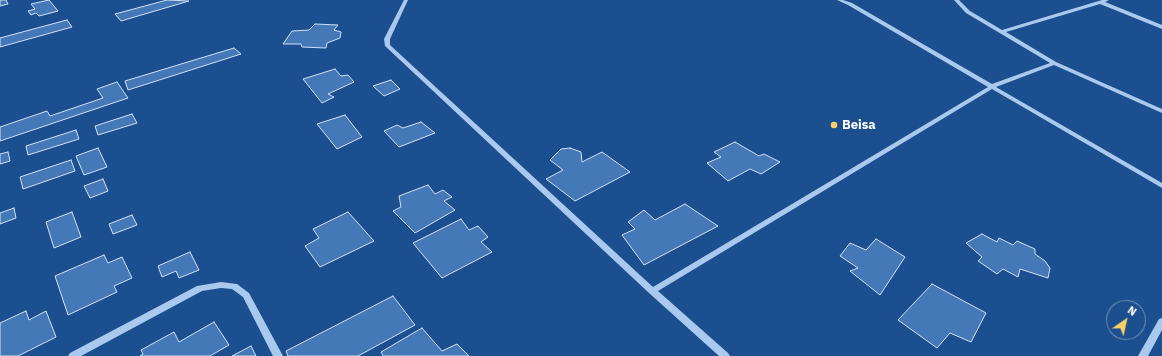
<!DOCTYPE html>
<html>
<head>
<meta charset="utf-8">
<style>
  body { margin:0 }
  #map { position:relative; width:1162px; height:356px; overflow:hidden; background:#1b4f8f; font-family:"IBM Plex Sans",sans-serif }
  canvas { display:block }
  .north { position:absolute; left:1106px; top:300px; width:40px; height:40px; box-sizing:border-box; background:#1b4f8f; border:1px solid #7695bc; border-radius:50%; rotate:34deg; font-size:11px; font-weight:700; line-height:16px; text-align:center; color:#fff }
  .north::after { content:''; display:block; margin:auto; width:14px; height:18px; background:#ffd166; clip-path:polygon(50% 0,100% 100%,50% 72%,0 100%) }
</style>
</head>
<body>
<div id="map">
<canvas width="1162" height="356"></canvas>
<div class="north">N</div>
</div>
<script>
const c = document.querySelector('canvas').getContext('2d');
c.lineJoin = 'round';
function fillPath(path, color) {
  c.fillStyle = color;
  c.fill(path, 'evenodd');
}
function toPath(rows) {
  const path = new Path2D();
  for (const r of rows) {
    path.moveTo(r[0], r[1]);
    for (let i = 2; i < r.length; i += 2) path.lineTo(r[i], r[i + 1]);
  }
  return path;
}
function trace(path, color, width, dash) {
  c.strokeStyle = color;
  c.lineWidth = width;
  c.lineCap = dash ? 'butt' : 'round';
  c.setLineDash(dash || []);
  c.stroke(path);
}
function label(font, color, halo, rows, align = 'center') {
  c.font = font + ' "IBM Plex Sans",sans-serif';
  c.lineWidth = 4;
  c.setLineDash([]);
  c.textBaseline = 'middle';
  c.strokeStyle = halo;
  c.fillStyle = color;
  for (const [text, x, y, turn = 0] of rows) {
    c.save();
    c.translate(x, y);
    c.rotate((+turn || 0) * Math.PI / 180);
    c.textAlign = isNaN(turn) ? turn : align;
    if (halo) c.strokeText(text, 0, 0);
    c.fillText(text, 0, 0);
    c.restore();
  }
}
const building = toPath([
  [0,0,6,0,8,4,0,6,0,0],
  [49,0,58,11,39,16,36,13,31,15,28,11,35,9,31,4,49,0],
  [167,0,189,1,121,21,115,14,167,0],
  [67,20,72,27,0,47,0,38,67,20],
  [315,24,338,25,334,30,341,32,340,38,327,43,326,48,302,47,301,44,283,44,292,31,309,30,315,24],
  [234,48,241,54,128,90,125,81,234,48],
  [335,69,341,76,348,75,354,82,328,94,334,97,322,103,303,79,335,69],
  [391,80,400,89,384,96,373,86,391,80],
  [117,82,128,98,0,141,0,127,47,111,50,116,103,98,97,89,117,82],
  [132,114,137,123,98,135,95,126,132,114],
  [345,115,362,137,337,149,317,124,345,115],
  [421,122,435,133,399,147,384,131,397,125,403,128,421,122],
  [76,130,79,139,28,155,26,146,76,130],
  [735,142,759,156,764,154,780,162,761,174,750,169,728,181,707,163,721,157,714,152,735,142],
  [98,148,107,167,84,175,76,156,98,148],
  [570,148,581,152,582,162,602,152,630,172,575,201,546,179,563,170,550,160,561,149,570,148],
  [8,152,10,161,0,164,0,154,8,152],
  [71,160,75,171,23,189,20,177,71,160],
  [103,179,108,191,90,198,84,186,103,179],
  [428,185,435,194,443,190,452,197,444,201,455,210,415,233,393,211,401,207,399,196,428,185],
  [685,204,718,226,644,265,622,235,635,229,628,222,644,210,655,220,685,204],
  [14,208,16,218,0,224,0,213,14,208],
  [72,212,81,237,54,248,46,222,72,212],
  [348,212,374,241,320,267,305,246,319,238,313,229,348,212],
  [132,215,137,225,113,234,109,224,132,215],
  [461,219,469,230,478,226,488,237,481,242,492,252,442,278,413,243,461,219],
  [982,234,997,242,999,238,1013,245,1017,241,1035,249,1035,254,1045,261,1050,268,1048,278,1020,269,1018,277,1003,269,997,274,978,261,982,257,966,243,982,234],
  [876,239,905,257,880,295,850,271,858,268,840,256,850,243,866,250,876,239],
  [190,252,199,270,179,278,176,271,162,277,158,266,190,252],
  [104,255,108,263,122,257,132,278,114,286,117,292,68,315,55,276,104,255],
  [932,284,986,313,971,342,950,333,937,348,898,320,932,284],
  [393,296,415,325,358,356,288,356,286,351,393,296],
  [26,311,29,320,46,311,56,337,18,356,0,356,0,323,26,311],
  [214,322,229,345,210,356,140,356,143,354,141,350,174,332,179,342,214,322],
  [422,328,442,351,457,344,469,356,383,356,381,352,422,328],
  [251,346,256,356,232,356,251,346]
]);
const minor = toPath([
  [404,0,408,0,390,39,390,45,653,287,988,87,848,5,837,0,843,0,852,3,992,84,1050,63,966,13,954,0,959,0,970,11,1002,30,1102,0,1109,0,1105,2,1162,25,1162,29,1100,4,1006,32,1056,62,1162,109,1162,113,1054,65,996,87,1162,183,1162,188,992,89,658,291,728,353,730,356,719,356,649,293,385,46,384,39,404,0],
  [221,282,237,284,249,293,283,356,273,356,243,297,232,289,221,288,202,291,81,356,68,356,70,353,197,286,221,282],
  [1162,318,1162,330,1148,356,1138,356,1159,319,1162,318]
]);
const markers = [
  [834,125,4,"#ffd166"]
];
const poiNames = [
  ["Beisa",842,125]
];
fillPath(building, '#4478b7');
trace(building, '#cfe3fa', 1);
fillPath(minor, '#a9c9ee');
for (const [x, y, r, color] of markers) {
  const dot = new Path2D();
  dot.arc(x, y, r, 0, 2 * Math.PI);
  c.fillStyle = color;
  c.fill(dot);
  trace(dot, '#1b4f8f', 1.5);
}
label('bold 13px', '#fff', '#1b4f8f', poiNames, 'left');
</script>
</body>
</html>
